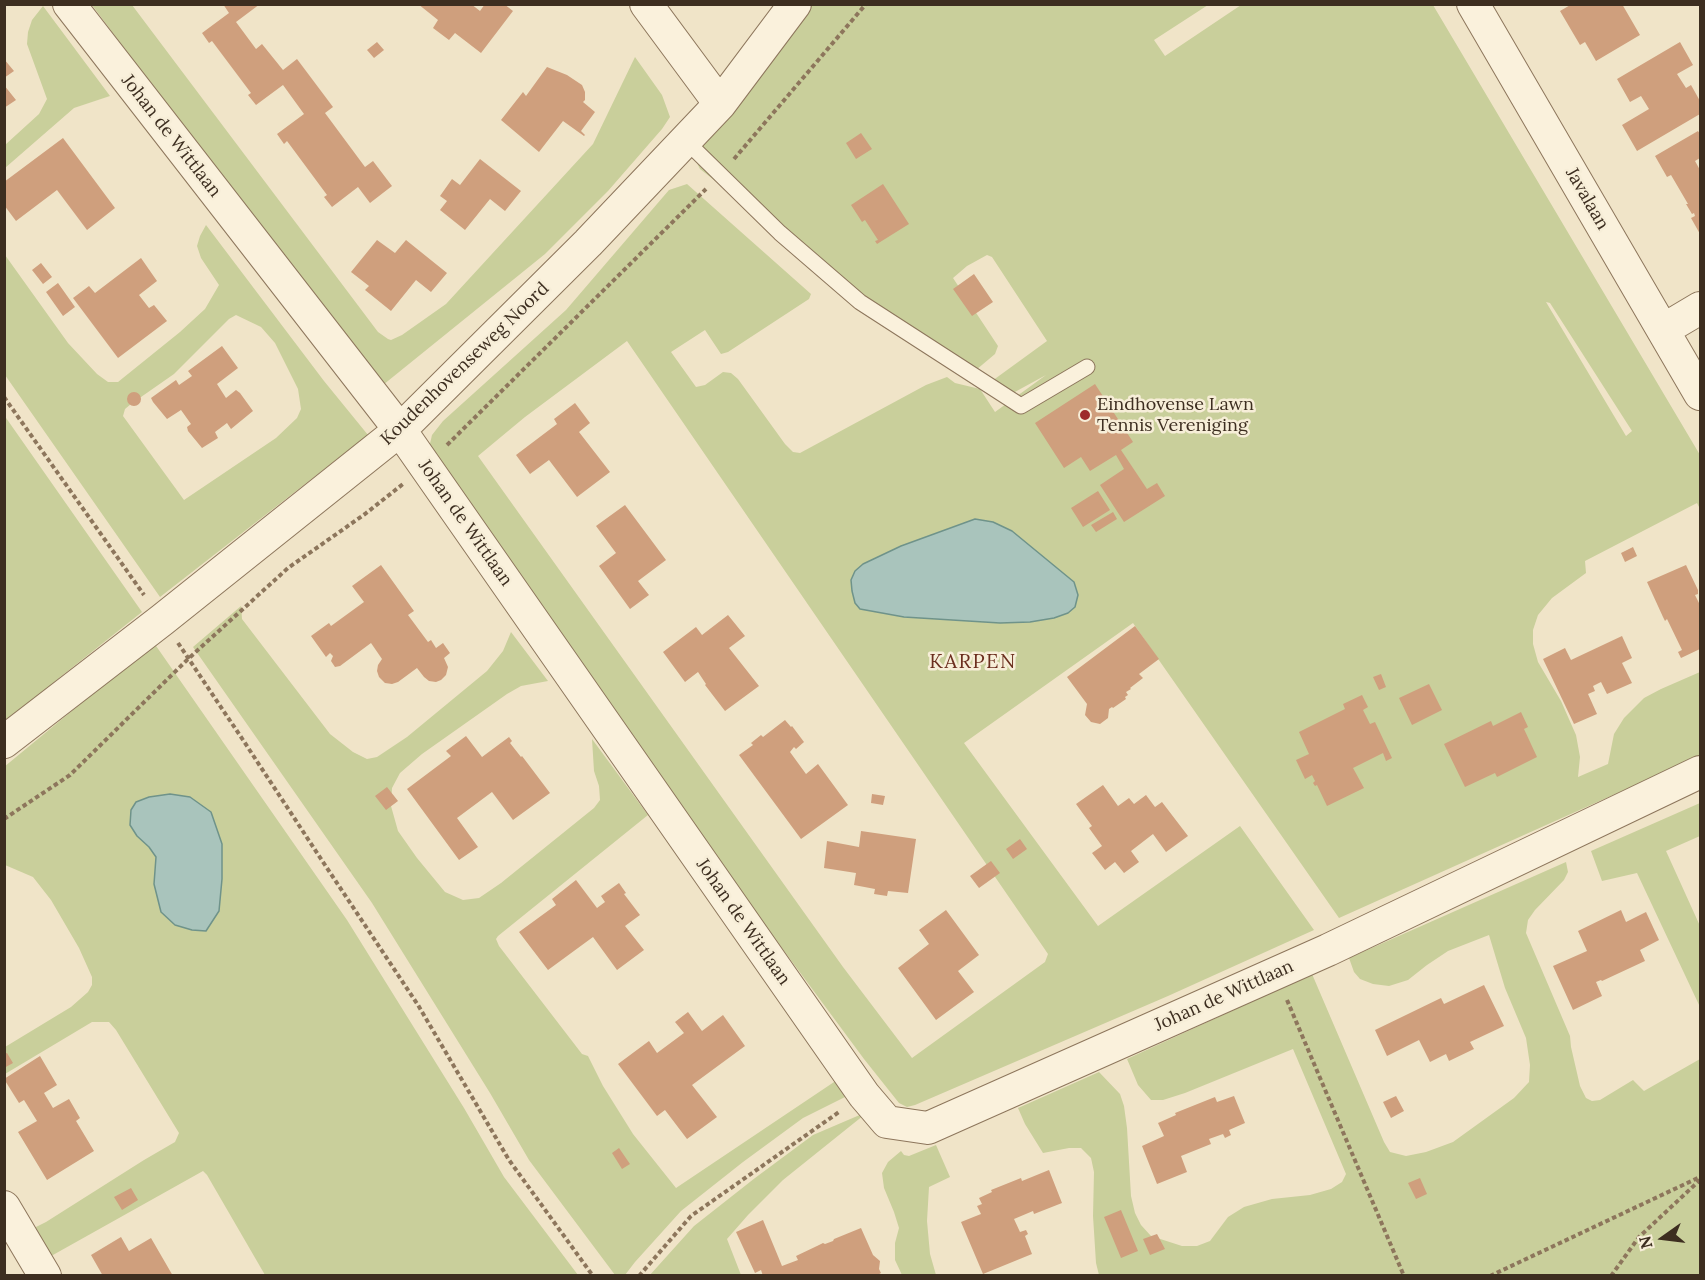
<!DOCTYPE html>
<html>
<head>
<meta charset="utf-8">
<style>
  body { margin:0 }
  #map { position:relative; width:1705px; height:1280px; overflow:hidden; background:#f0e4c8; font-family:Lora,serif }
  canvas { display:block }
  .frame { position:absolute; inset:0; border:6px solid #3d2e20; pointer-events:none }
  .north { position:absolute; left:1633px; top:1208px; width:60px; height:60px; -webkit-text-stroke:4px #f7eed8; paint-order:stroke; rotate:256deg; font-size:16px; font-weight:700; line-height:24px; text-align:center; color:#3d2e20 }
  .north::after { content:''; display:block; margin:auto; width:21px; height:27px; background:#3d2e20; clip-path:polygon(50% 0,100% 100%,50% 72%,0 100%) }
</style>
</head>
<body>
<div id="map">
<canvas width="1705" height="1280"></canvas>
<div class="frame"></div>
<div class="north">N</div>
</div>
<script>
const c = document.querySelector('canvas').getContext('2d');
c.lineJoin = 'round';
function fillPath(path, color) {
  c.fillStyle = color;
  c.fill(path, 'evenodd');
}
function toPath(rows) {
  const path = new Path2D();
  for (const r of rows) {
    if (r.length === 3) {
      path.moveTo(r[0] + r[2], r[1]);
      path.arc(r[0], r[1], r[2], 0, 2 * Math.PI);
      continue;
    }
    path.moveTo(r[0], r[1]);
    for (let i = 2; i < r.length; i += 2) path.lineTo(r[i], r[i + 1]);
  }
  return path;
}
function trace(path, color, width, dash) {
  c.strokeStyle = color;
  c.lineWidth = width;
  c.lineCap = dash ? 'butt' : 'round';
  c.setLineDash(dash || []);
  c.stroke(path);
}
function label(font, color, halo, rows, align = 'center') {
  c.font = font + ' Lora,serif';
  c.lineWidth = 5;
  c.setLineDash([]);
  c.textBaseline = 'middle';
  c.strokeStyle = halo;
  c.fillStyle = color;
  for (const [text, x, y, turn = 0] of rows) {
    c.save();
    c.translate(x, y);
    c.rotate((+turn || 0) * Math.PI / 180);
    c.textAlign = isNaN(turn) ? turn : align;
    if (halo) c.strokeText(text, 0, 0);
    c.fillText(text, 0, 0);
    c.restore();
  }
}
const green = toPath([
  [92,5,132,5,378,332,388,339,391,340,402,335,446,304,593,144,635,57,662,95,670,117,662,129,608,191,545,254,378,389],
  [802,5,1208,5,1154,40,1165,56,1241,5,1433,5,1700,455,1700,509,1697,503,1585,561,1586,573,1552,598,1538,615,1533,630,1533,644,1538,662,1561,701,1576,735,1580,757,1578,777,1608,764,1614,734,1624,718,1644,698,1661,689,1700,672,1700,756,1339,918,1133,623,964,743,1098,926,1240,826,1314,930,1168,996,915,1105,907,1107,899,1103,864,1059,526,602,429,448,432,435,443,421,566,310,669,190,687,184,811,294,809,299,728,352,721,354,705,330,671,352,696,387,705,385,723,372,731,373,738,379,785,444,793,452,800,453,926,385,947,377,955,383,980,389,995,412,1046,375,1013,393,992,381,1047,341,992,257,987,255,967,266,953,278,998,346,995,354,976,370,871,303,700,169,694,157],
  [1546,302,1550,303,1632,431,1626,436],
  [627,341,1048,954,1045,962,912,1058,843,967,478,456,525,417],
  [975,519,1074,582,1078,595,1075,607,1030,622,1000,623,904,617,860,609,863,564,901,546],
  [43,6,110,96,74,108,5,168,5,145,39,114,47,99,27,44,28,32,32,20],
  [206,225,324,381,368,435,160,597,5,375,5,255,68,343,97,374,108,382,118,382,180,332,205,309,219,285,201,258,197,246,200,236],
  [236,315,261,327,275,343,298,389,301,409,297,418,276,438,184,500,123,416,125,409,131,404,174,374,229,319],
  [4,415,142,612,59,678,5,725],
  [241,606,242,619,330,734,353,752,367,759,377,757,407,737,487,671,503,651,511,632,548,681,521,686,507,694,422,754,400,773,392,788,391,806,398,831,417,858,445,892,463,900,479,898,501,883,594,808,600,800,599,786,594,771,592,739,648,815,498,936,496,939,499,946,582,1054,588,1056,603,1086,633,1134,676,1188,843,1076,855,1092,803,1118,743,1162,681,1211,635,1262,625,1275,615,1275,529,1160,490,1093,372,903,193,647],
  [154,643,347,920,464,1108,504,1177,578,1275,265,1275,207,1175,203,1171,44,1260,28,1231,46,1222,144,1160,175,1142,179,1133,116,1030,109,1022,92,1022,5,1074,5,1047,71,1007,88,992,92,985,92,977,79,948,51,900,33,877,5,865,4,767],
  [1700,803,1700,836,1666,851,1700,926,1700,1007,1637,873,1602,881,1591,851],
  [1566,862,1568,872,1564,880,1535,910,1528,920,1526,933,1570,1036,1571,1047,1580,1086,1586,1098,1592,1101,1600,1100,1633,1080,1644,1091,1700,1059,1700,1275,1099,1275,1096,1263,1093,1216,1094,1172,1091,1158,1081,1148,1069,1148,1043,1153,1025,1124,1018,1108,1099,1072,1120,1094,1124,1106,1127,1128,1131,1196,1135,1213,1141,1225,1151,1236,1182,1246,1197,1246,1210,1241,1228,1217,1244,1207,1272,1199,1310,1195,1331,1189,1342,1182,1346,1174,1293,1049,1185,1093,1163,1100,1151,1100,1138,1085,1127,1059,1312,974,1384,1142,1390,1152,1406,1156,1426,1152,1453,1142,1514,1098,1529,1082,1530,1065,1526,1038,1505,988,1489,935,1448,951,1427,965,1408,980,1389,986,1373,984,1360,979,1354,972,1349,958],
  [869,1111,783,1180,748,1215,727,1239,741,1275,649,1276,694,1226,755,1178,813,1135],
  [936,1145,950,1177,929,1187,927,1221,930,1254,936,1275,902,1275,895,1260,895,1243,899,1228,894,1212,884,1188,882,1173,888,1162,901,1151,904,1155,909,1156]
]);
const water = toPath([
  [975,519,993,522,1012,531,1074,582,1078,595,1075,607,1068,613,1054,618,1030,622,1000,623,904,617,860,609,855,603,852,591,851,580,855,571,863,564,901,546,975,519],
  [170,794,190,797,211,812,222,844,222,879,219,911,206,931,192,930,175,925,161,912,154,884,156,857,149,847,137,836,130,825,131,810,136,802,149,797,170,794]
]);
const building = toPath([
  [223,4,260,4,236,22,256,49,262,44,283,70,297,59,333,107,325,113,365,167,373,161,392,186,370,203,358,187,332,207,324,197,327,195,287,141,284,144,277,134,304,114,283,85,256,105,248,95,251,93,212,41,209,43,202,33,229,13],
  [418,4,471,4,480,11,485,4,504,4,513,11,481,53,455,33,449,40,433,28,438,20],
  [1572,4,1622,4,1640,35,1596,61,1585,42,1580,45,1560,11],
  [377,42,384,50,374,58,367,50],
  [1680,42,1693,65,1677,74,1686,88,1691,85,1700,101,1700,114,1637,151,1622,125,1649,109,1641,96,1630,102,1617,79],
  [4,59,14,71,4,78],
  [547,67,567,75,582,85,585,92,585,100,583,102,595,112,581,131,585,135,584,136,563,121,539,152,501,120,523,92,526,96],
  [4,85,16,100,4,108],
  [1698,131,1700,134,1700,158,1695,161,1700,170,1700,234,1691,218,1695,216,1694,213,1692,214,1686,204,1688,204,1671,175,1667,177,1655,156],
  [861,133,872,149,856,159,846,143],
  [63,138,115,208,87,230,57,190,16,221,4,205,4,182],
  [480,159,521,191,505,211,490,199,465,230,440,210,447,201,440,196,452,179,460,185],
  [883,184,909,224,877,244,875,241,878,240,865,220,862,222,851,205],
  [377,240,395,253,406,240,447,273,431,292,416,280,391,311,365,290,369,286,351,272],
  [141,258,157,281,139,295,149,308,154,305,167,321,118,358,73,298,89,286,95,293],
  [41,263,52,277,43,284,32,270],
  [974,274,993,302,972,316,953,289],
  [58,283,75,307,63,316,46,292],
  [222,346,238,368,217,384,226,398,236,390,240,393,253,411,231,429,227,423,215,432,218,438,202,448,188,431,187,427,191,424,181,410,167,419,153,402,151,398,176,380,179,385,192,376,188,371],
  [1095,384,1133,442,1121,450,1147,489,1157,483,1165,496,1124,522,1100,485,1124,469,1116,455,1090,471,1081,457,1064,468,1035,423],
  [134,399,7],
  [575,403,590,423,579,432,610,472,577,497,549,460,530,474,516,455,557,424,554,419],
  [1098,491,1110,510,1083,527,1071,508],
  [625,505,666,560,638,581,649,595,630,609,599,566,616,553,596,526],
  [1113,512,1117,519,1096,532,1091,525],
  [1633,547,1637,556,1625,562,1621,553],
  [381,565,414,611,408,615,428,642,431,640,436,648,443,643,450,653,444,658,448,667,446,675,441,680,436,682,429,681,424,677,417,668,398,682,392,684,385,683,379,677,377,671,378,665,382,659,371,643,340,666,335,667,331,661,333,656,330,653,326,657,311,636,329,623,331,626,364,602,352,586],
  [1686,565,1698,590,1698,594,1695,595,1699,603,1700,602,1700,643,1699,644,1700,649,1681,658,1678,652,1682,650,1667,619,1665,621,1663,617,1647,582],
  [728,615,745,636,729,648,759,686,725,711,705,685,706,684,698,672,685,682,663,652,696,627,702,635],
  [1135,626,1159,659,1139,674,1143,678,1130,688,1131,689,1126,692,1128,695,1125,697,1126,699,1113,708,1112,707,1109,709,1108,718,1100,724,1091,722,1085,715,1087,704,1067,677],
  [1622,636,1632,658,1622,663,1632,683,1607,694,1601,682,1593,686,1595,691,1588,694,1597,714,1574,724,1543,659,1565,648,1571,660],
  [1381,674,1386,687,1379,690,1373,677],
  [1429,684,1442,710,1412,725,1399,698],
  [1362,695,1368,707,1363,710,1370,724,1375,722,1392,758,1386,761,1383,753,1353,768,1364,788,1327,806,1317,785,1315,786,1313,783,1315,781,1312,775,1305,779,1296,760,1309,754,1299,732,1345,709,1343,704],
  [1521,712,1528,727,1524,729,1537,757,1497,777,1495,773,1465,787,1444,744,1491,721,1493,726],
  [785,720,791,727,792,726,804,742,796,749,794,747,790,752,806,774,818,764,848,805,801,839,739,755,753,745,751,743,761,735,763,737],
  [466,736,482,757,509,737,512,741,510,743,521,757,522,756,550,793,513,820,492,792,457,818,478,847,459,860,407,789,451,756,446,751],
  [1103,785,1118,806,1129,798,1134,804,1146,795,1155,807,1162,802,1188,836,1166,852,1153,834,1131,851,1139,862,1124,873,1115,862,1105,870,1092,853,1102,846,1089,828,1092,826,1076,804],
  [387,787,398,801,386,810,375,796],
  [872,794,885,796,883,805,871,803],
  [861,831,916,839,908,893,888,891,887,896,874,894,875,889,854,885,856,873,824,868,827,841,859,847],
  [1020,839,1027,849,1013,859,1006,849],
  [991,861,1000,873,979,888,970,876],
  [576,880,597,908,605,902,601,896,619,883,626,893,624,894,640,915,625,926,644,950,617,970,593,937,548,970,519,932,556,905,552,899],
  [946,910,979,955,958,971,974,992,936,1020,898,968,929,944,919,930],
  [1621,910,1626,922,1646,912,1659,940,1640,950,1645,961,1602,981,1601,980,1596,982,1602,996,1573,1010,1553,966,1587,951,1578,931],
  [1484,985,1504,1026,1470,1042,1474,1049,1449,1061,1446,1054,1430,1062,1419,1040,1387,1056,1375,1030,1441,998,1444,1004],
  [688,1012,702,1031,723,1015,745,1046,692,1085,717,1117,687,1139,665,1110,657,1116,618,1064,649,1041,657,1053,684,1033,675,1022],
  [7,1053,13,1063,4,1068,4,1054],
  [40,1056,57,1085,44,1093,53,1108,69,1099,80,1118,76,1121,94,1151,47,1180,18,1132,37,1121,24,1100,19,1103,4,1079],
  [1234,1096,1245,1123,1229,1130,1231,1135,1225,1138,1223,1134,1209,1139,1211,1144,1181,1156,1187,1172,1157,1184,1142,1146,1164,1136,1158,1123,1176,1115,1175,1113,1215,1097,1217,1102],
  [1396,1096,1404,1111,1391,1118,1383,1102],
  [619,1148,630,1164,622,1169,612,1153],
  [1049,1170,1062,1203,1034,1214,1033,1211,1014,1219,1020,1232,1026,1230,1028,1234,1025,1236,1032,1254,983,1274,961,1222,981,1214,977,1206,982,1204,979,1198,992,1192,991,1190,1021,1178,1022,1181],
  [1420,1178,1427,1194,1416,1199,1408,1183],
  [131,1188,138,1200,122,1210,114,1197],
  [1121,1210,1138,1251,1121,1258,1104,1217],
  [763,1220,782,1266,798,1260,796,1256,817,1246,823,1243,825,1244,833,1241,834,1239,861,1228,873,1255,880,1261,879,1269,881,1273,876,1276,763,1276,761,1270,755,1273,736,1232],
  [1157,1234,1165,1249,1150,1255,1143,1239],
  [121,1237,129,1251,151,1238,173,1276,103,1276,91,1255]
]);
const path = toPath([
  [734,159,866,4],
  [4,397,144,595],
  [447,445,706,189],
  [178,643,243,740,325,865,418,1005,509,1160,593,1276],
  [4,819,70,775,188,659,288,568,365,514,403,484],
  [1287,1000,1404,1276],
  [639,1276,691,1216,839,1112],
  [1490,1276,1700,1177],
  [1611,1276,1639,1237,1700,1180]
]);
const lane = toPath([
  [685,140,780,233,860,302,1021,406,1087,367]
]);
const street = toPath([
  [69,4,400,430,864,1095,887,1122,928,1128,1328,950,1700,772],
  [646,4,720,104],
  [1473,4,1700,394],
  [1663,330,1700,308],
  [4,742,162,620,400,430,588,243,720,104,795,4],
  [4,1207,45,1276]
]);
const markers = [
  [1085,415,6,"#9e2a2b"]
];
const streetNames = [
  ["Johan de Wittlaan",171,136,52],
  ["Javalaan",1587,199,60],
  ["Koudenhovenseweg Noord",465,364,-44],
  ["Johan de Wittlaan",465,523,55],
  ["Johan de Wittlaan",743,922,55],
  ["Johan de Wittlaan",1224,996,-24]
];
const poiNames = [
  ["Eindhovense Lawn",1097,405],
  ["Tennis Vereniging",1097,426]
];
const neighbourhoodNames = [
  ["KARPEN",973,662]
];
fillPath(green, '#c9cf9b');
fillPath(water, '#a9c4bc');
trace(water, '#6f938a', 1.5);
fillPath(building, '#cf9f7d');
trace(lane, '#8d765c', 17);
trace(street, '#8d765c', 34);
trace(path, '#8d765c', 4, [4.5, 3]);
trace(lane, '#faf1dc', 15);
trace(street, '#faf1dc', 32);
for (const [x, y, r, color] of markers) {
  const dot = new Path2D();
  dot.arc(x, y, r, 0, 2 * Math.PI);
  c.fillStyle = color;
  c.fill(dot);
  trace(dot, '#f7eed8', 2);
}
label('18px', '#3d2e20', '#f7eed8', streetNames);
label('18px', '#3d2e20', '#f7eed8', poiNames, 'left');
c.letterSpacing = '1.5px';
label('20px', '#6b2e1e', '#f7eed8', neighbourhoodNames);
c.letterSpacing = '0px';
</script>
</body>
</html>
